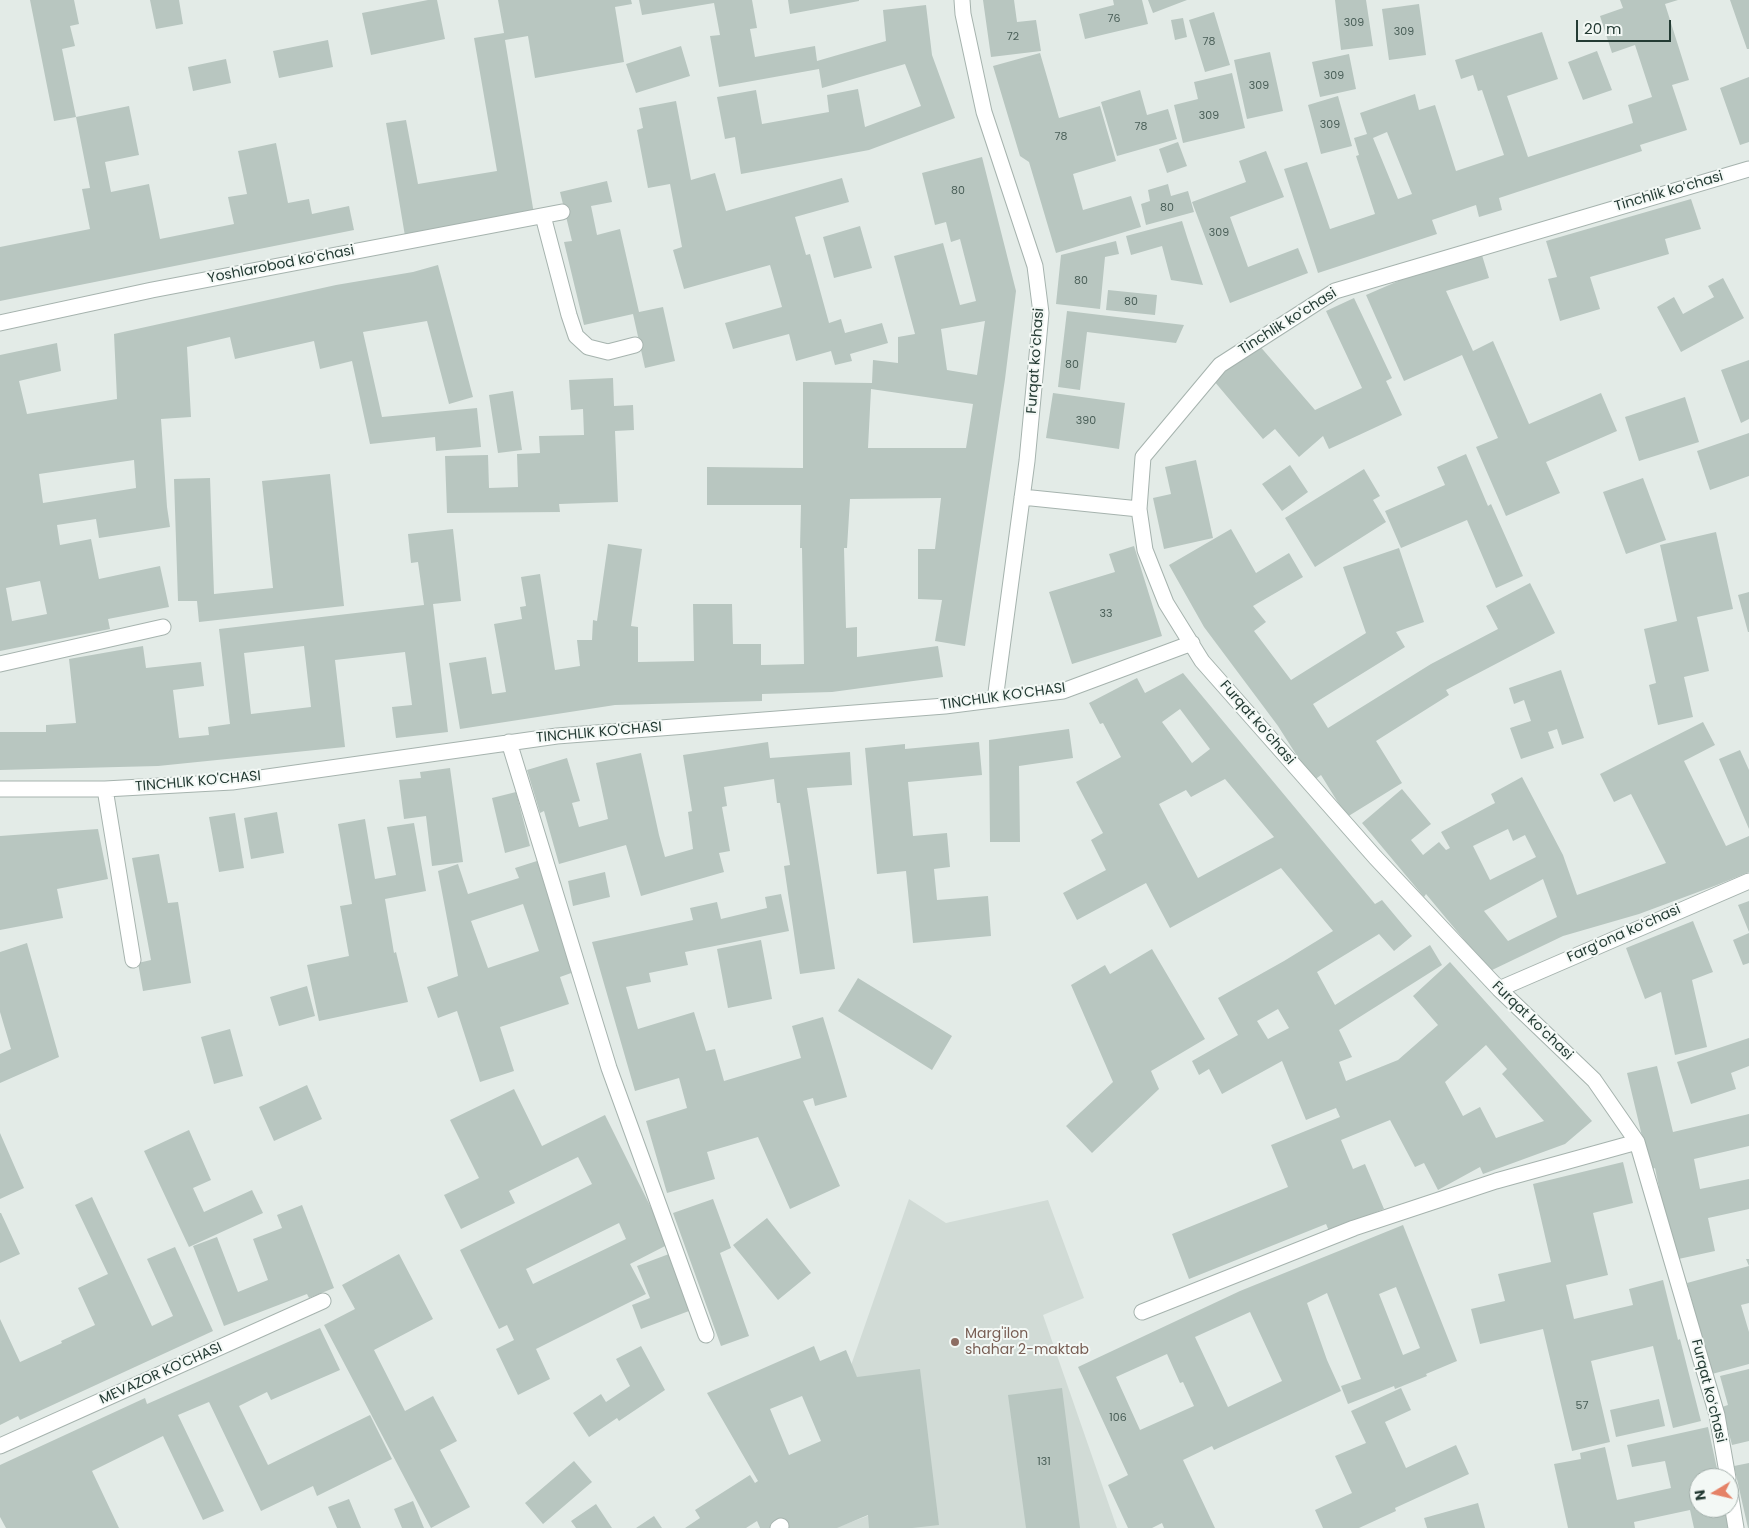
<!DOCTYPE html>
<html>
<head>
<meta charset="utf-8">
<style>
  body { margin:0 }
  #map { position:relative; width:1749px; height:1528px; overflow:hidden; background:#e3ebe7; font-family:Poppins,sans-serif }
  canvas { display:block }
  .north { position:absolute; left:1689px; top:1468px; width:50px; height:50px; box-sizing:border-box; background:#f3f8f5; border:1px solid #a0aca8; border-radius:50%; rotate:261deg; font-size:14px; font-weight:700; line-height:20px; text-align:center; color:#243b34 }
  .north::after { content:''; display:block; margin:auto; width:18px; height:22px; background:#e58267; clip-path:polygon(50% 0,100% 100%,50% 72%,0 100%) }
  .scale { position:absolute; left:1576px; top:20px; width:95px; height:22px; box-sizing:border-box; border:2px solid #243b34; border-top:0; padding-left:6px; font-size:15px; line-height:18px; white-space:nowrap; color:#243b34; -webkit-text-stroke:4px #f3f8f5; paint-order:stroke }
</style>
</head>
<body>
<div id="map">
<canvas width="1749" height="1528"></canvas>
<div class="north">N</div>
<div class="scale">20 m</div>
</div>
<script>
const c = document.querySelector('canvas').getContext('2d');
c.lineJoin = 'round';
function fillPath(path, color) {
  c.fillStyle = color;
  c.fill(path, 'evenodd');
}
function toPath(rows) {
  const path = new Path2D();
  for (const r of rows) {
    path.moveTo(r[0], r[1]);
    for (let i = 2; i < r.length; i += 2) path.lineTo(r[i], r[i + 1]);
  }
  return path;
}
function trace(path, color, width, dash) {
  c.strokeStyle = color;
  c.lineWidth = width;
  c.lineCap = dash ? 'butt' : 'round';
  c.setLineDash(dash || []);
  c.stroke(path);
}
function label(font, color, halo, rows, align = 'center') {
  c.font = font + ' Poppins,sans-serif';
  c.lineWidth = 4;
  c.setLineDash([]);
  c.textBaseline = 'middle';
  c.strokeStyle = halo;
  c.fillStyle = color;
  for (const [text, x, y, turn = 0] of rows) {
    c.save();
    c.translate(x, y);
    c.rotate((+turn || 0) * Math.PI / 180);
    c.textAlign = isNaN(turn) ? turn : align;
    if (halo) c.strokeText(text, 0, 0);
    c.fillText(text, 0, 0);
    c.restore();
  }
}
const built = toPath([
  [909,1199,946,1223,1048,1200,1084,1298,1043,1315,1117,1528,835,1528,870,1515,849,1371]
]);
const building = toPath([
  [30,0,74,0,79,24,70,26,75,46,62,49,76,117,54,121],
  [150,0,179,0,183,24,156,29],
  [428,0,437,0,445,39,371,55,362,13],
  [498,0,631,0,632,4,615,7,624,62,535,78,528,36,505,40,534,214,405,236,386,123,406,120,418,184,497,171,474,38,504,33],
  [639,0,752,0,757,28,750,29,755,57,815,46,817,61,886,41,883,10,926,5,932,55,955,118,869,150,741,174,735,137,725,139,717,97,756,90,762,124,829,112,827,95,858,89,865,127,921,106,905,64,822,88,819,69,719,87,710,36,720,35,714,3,642,15],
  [788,0,859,0,859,1,790,14],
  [983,0,1014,0,1017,22,1036,20,1041,51,991,57],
  [1113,0,1142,0,1148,24,1085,39,1079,14,1114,5],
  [1148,0,1187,0,1153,13],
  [1335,0,1366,0,1373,46,1341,50],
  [1620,0,1678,0,1665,4,1689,80,1672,85,1687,130,1640,145,1642,151,1499,198,1502,210,1479,217,1476,205,1432,220,1437,234,1318,273,1284,169,1307,162,1330,229,1375,214,1356,156,1359,155,1354,138,1367,134,1360,113,1415,94,1419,110,1435,105,1456,171,1504,155,1482,90,1478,91,1473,75,1461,79,1455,60,1542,32,1558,79,1507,96,1528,157,1633,123,1628,105,1652,97,1635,45,1612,53,1600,16,1623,8],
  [1387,132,1412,194,1398,199,1373,138],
  [1730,0,1749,0,1749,49,1747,49],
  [1419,4,1426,55,1389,60,1382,9],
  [1214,12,1230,65,1205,72,1189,20],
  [1183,18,1187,37,1175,40,1171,20],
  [328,40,333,67,279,78,273,51],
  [681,46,690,76,636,93,626,64],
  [1597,51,1612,90,1583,100,1568,62],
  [1270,52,1283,111,1247,119,1234,60],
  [1040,53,1059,118,1100,106,1116,161,1073,174,1083,210,1131,196,1141,227,1056,253,1029,162,1020,156,993,66],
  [1349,54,1356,89,1320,97,1312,62],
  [226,59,231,83,193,91,188,67],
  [1232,73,1245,128,1183,143,1174,105,1198,99,1194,82],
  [1749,77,1749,142,1740,145,1720,88],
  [1140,90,1147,115,1168,109,1177,139,1117,156,1101,102],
  [1338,96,1352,146,1321,154,1308,105],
  [676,101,691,180,715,173,726,211,842,178,849,202,795,217,806,255,810,254,829,323,841,319,845,333,882,323,888,343,850,354,852,361,835,365,831,351,796,361,789,334,733,349,725,323,782,307,770,265,684,289,673,250,682,247,670,184,648,188,637,130,643,128,639,108],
  [129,106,139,155,105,162,111,192,149,184,160,239,234,224,228,197,247,194,238,151,276,143,288,203,309,199,312,214,349,206,354,230,0,301,0,247,90,229,82,189,90,188,76,117],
  [1178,142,1187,166,1167,173,1159,149],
  [1266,151,1284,197,1230,217,1248,267,1298,248,1308,273,1230,303,1192,202,1246,182,1239,161],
  [982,157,1016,291,1005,379,965,646,935,641,942,600,918,599,918,549,935,549,941,498,850,499,847,548,844,548,846,628,857,627,857,657,938,646,943,677,832,692,762,694,762,701,615,705,460,729,449,663,486,657,492,694,506,692,494,624,522,619,520,607,526,606,521,577,540,574,555,670,580,666,577,640,592,640,593,620,597,621,608,544,642,549,631,626,638,627,638,662,694,661,693,604,732,604,733,644,761,644,761,665,804,664,802,548,800,548,801,505,707,505,707,467,803,468,803,382,872,383,873,360,898,363,898,337,915,334,894,256,943,243,960,305,976,301,960,239,951,242,946,222,935,225,922,173],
  [985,321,977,375,947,370,941,329],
  [871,389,973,404,966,448,868,448],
  [607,181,612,202,591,206,597,235,620,229,639,312,663,307,675,361,645,368,633,314,584,325,564,242,572,241,560,192],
  [1168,184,1171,196,1188,191,1194,212,1146,225,1141,204,1150,201,1148,190],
  [1691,199,1701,229,1665,239,1669,254,1590,277,1600,309,1560,321,1548,279,1557,277,1546,241],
  [1182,221,1187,237,1203,285,1171,280,1162,246,1131,255,1126,236],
  [860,226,872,268,834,278,823,237],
  [1116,241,1119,254,1105,257,1100,309,1056,304,1061,255],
  [1481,252,1489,278,1446,291,1473,351,1493,341,1529,424,1601,393,1617,431,1546,462,1560,493,1506,516,1476,447,1498,438,1462,355,1404,381,1366,295,1435,265],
  [438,265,473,397,449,404,427,321,363,332,382,417,477,408,481,447,436,451,435,437,370,444,352,361,320,369,314,341,235,359,230,337,187,347,191,417,161,419,167,507,170,527,99,538,96,519,57,525,60,545,91,539,99,579,160,566,169,607,108,619,110,629,0,651,0,355,57,343,61,371,19,381,27,414,117,399,114,334,336,285,413,272],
  [134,460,136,488,43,503,39,474],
  [40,581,47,614,12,621,6,588],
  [1723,278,1744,318,1681,352,1657,307,1674,297,1683,314,1714,297,1708,286],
  [1108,290,1157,295,1155,315,1106,310],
  [1354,298,1392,378,1386,381,1402,415,1329,449,1323,436,1299,457,1275,429,1263,439,1214,381,1258,344,1315,410,1362,388,1326,311],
  [1067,311,1184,325,1176,343,1087,332,1080,390,1058,387],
  [1749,360,1749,419,1741,423,1721,370],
  [613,378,614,406,633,405,634,430,615,431,618,502,559,504,560,512,447,513,445,456,488,455,489,488,518,487,517,454,540,453,539,436,584,435,583,409,571,410,569,380],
  [513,391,522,450,498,453,489,395],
  [1053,393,1125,403,1119,449,1046,438],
  [1685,397,1699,442,1639,461,1625,417],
  [1749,433,1749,476,1710,490,1697,451],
  [1466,454,1488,506,1491,504,1523,576,1496,588,1467,520,1401,548,1385,511,1445,485,1437,467],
  [1196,460,1213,538,1164,549,1153,498,1171,494,1165,467],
  [1290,465,1308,492,1282,511,1262,484],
  [1364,469,1380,496,1373,500,1386,522,1315,567,1285,518],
  [330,474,344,606,199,622,197,601,178,601,174,479,210,478,214,594,273,588,262,481],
  [1643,478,1666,540,1626,554,1603,492],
  [453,529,461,601,433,604,448,732,396,738,392,707,412,705,405,652,335,660,345,747,158,766,0,770,0,732,46,732,46,725,76,723,69,659,143,646,146,668,201,662,204,686,173,690,179,738,209,735,208,727,230,724,219,629,424,605,418,562,411,563,408,534],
  [304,646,311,707,251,714,244,653],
  [1231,529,1256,573,1289,553,1303,577,1253,606,1266,622,1254,631,1291,680,1366,633,1343,567,1399,548,1424,622,1396,632,1405,647,1313,704,1328,728,1431,664,1498,629,1486,606,1530,583,1555,633,1446,690,1449,695,1376,741,1402,783,1347,817,1321,775,1313,781,1278,726,1204,627,1169,565],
  [1716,532,1733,609,1697,617,1709,671,1684,677,1693,717,1658,725,1649,685,1656,683,1644,629,1677,621,1660,545],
  [1134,546,1162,636,1072,664,1049,592,1115,572,1109,554],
  [1749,592,1749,632,1748,632,1738,595],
  [1561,670,1584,738,1562,745,1557,729,1548,732,1554,748,1521,759,1510,728,1531,721,1524,700,1514,704,1509,688],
  [1183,673,1375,904,1382,900,1412,936,1394,951,1379,934,1317,972,1335,1005,1430,945,1442,965,1339,1030,1352,1057,1339,1062,1346,1081,1398,1060,1438,1025,1413,996,1450,962,1592,1121,1565,1144,1483,1174,1480,1167,1438,1190,1424,1163,1415,1167,1390,1120,1341,1140,1353,1169,1365,1164,1384,1209,1329,1231,1326,1224,1189,1279,1172,1234,1288,1187,1271,1145,1340,1117,1336,1108,1306,1120,1282,1061,1222,1094,1209,1069,1199,1075,1192,1061,1238,1035,1218,998,1284,961,1333,931,1281,868,1170,928,1146,883,1077,920,1063,893,1106,870,1091,840,1103,833,1076,782,1121,757,1103,723,1100,724,1089,703,1137,678,1145,693],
  [1180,709,1210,749,1192,763,1162,722],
  [1225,779,1274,837,1198,878,1159,804,1186,790,1191,797],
  [1278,1009,1289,1028,1268,1039,1257,1021],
  [1486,1045,1507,1069,1502,1074,1544,1121,1496,1138,1480,1107,1463,1116,1445,1082],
  [1703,722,1715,745,1684,761,1726,846,1749,836,1749,872,1717,885,1639,914,1563,936,1490,971,1426,894,1424,897,1362,823,1402,789,1431,824,1411,840,1423,855,1439,842,1446,850,1450,848,1441,832,1495,803,1491,794,1522,777,1563,855,1577,895,1666,863,1631,794,1614,802,1600,774],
  [1508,829,1513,841,1525,835,1536,857,1490,880,1473,846],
  [1543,879,1557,917,1508,941,1484,911],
  [1069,729,1073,758,1019,766,1020,842,990,842,989,740],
  [768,742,770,758,850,752,852,785,807,788,835,969,800,974,784,866,790,865,780,803,777,803,774,779,724,787,727,806,722,807,730,851,719,853,724,872,641,896,626,845,559,864,544,811,540,813,527,770,567,758,580,801,572,803,579,827,608,819,596,763,641,753,659,835,665,857,693,849,688,812,692,811,683,755],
  [979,742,982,775,908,782,913,836,947,833,950,867,934,869,937,900,988,896,991,936,913,943,906,871,877,874,865,748,905,744,905,749],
  [1740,750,1749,770,1749,829,1719,759],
  [450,768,463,862,432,866,426,816,404,819,399,780,421,778,420,772],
  [516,792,530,846,505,853,492,798],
  [277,812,284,853,251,859,244,818],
  [235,813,244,868,219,872,209,817],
  [365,819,375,879,396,875,387,827,414,823,426,891,385,899,394,953,396,952,408,1002,319,1021,307,965,349,956,340,906,352,904,338,824],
  [98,829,108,879,57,889,63,918,0,930,0,836],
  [159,854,168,903,178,902,191,983,143,991,138,963,151,960,132,858],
  [537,861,574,972,560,977,569,1004,500,1027,514,1071,480,1082,457,1011,438,1018,427,987,458,976,438,871,458,864,468,894,519,878,515,868],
  [523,904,539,951,488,968,471,921],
  [605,872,610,897,573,906,568,881],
  [781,894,789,931,685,952,688,965,649,973,651,982,626,987,638,1029,694,1012,706,1051,715,1049,724,1081,801,1058,792,1026,823,1017,847,1097,815,1106,813,1098,803,1101,840,1186,790,1209,758,1137,707,1152,715,1179,667,1193,646,1121,687,1108,679,1078,635,1091,592,942,693,920,690,908,717,902,721,919,767,908,765,897],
  [1749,901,1749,932,1738,905],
  [1693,921,1713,972,1692,980,1707,1047,1675,1055,1661,992,1645,999,1626,948],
  [1749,933,1749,963,1743,965,1733,940],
  [761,940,772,999,728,1008,717,949],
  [27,943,59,1057,0,1083,0,1054,11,1049,0,1012,0,952],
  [1152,949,1205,1039,1151,1071,1159,1089,1092,1153,1066,1126,1113,1082,1071,985,1105,965,1110,974],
  [858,978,952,1036,932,1070,838,1011],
  [307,986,315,1016,279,1026,270,997],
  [230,1029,243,1076,214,1084,201,1037],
  [1749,1038,1749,1066,1731,1073,1736,1089,1691,1104,1677,1062],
  [1657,1066,1673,1132,1749,1114,1749,1146,1694,1159,1700,1189,1749,1179,1749,1209,1708,1218,1715,1251,1674,1260,1655,1168,1650,1170,1627,1073],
  [307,1085,322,1119,274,1141,259,1107],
  [514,1089,542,1146,605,1115,669,1244,630,1264,646,1294,536,1349,550,1379,518,1395,496,1349,514,1340,507,1325,499,1329,460,1250,592,1184,578,1157,509,1191,515,1203,461,1229,444,1195,479,1178,450,1120],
  [619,1223,626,1239,533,1284,526,1269],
  [189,1130,211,1180,193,1188,204,1212,252,1190,263,1213,189,1247,144,1151],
  [0,1133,24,1188,0,1199],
  [1623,1162,1633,1203,1593,1213,1608,1275,1566,1285,1574,1319,1633,1305,1629,1289,1663,1280,1678,1340,1680,1339,1701,1421,1673,1428,1653,1346,1591,1361,1610,1442,1572,1451,1543,1329,1480,1344,1471,1309,1505,1301,1498,1274,1551,1262,1533,1184],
  [92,1197,152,1326,173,1316,147,1259,175,1247,213,1331,20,1420,18,1416,0,1425,0,1319,20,1362,62,1343,61,1341,95,1325,78,1288,108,1274,75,1205],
  [713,1199,731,1248,720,1253,749,1336,721,1346,673,1213],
  [302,1205,334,1288,309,1298,307,1294,224,1326,193,1246,217,1237,238,1292,268,1280,253,1239,282,1228,277,1215],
  [0,1213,1,1213,20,1254,0,1263],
  [767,1218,811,1273,778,1300,733,1245],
  [1403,1225,1457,1361,1426,1374,1427,1376,1395,1389,1394,1386,1348,1404,1341,1386,1361,1379,1327,1293,1307,1303,1327,1360,1341,1391,1214,1450,1212,1446,1183,1460,1215,1528,1164,1528,1162,1523,1152,1528,1128,1528,1108,1485,1128,1475,1078,1367,1240,1291],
  [1396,1287,1420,1348,1403,1355,1379,1294],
  [1250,1312,1282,1381,1228,1407,1195,1337],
  [1167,1354,1180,1383,1183,1382,1194,1406,1140,1430,1116,1377],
  [399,1254,433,1319,374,1350,405,1411,433,1396,457,1441,440,1450,470,1507,431,1528,324,1325,355,1309,342,1285],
  [669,1254,689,1311,641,1329,632,1305,650,1298,637,1266],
  [1746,1259,1749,1259,1749,1303,1741,1305,1749,1332,1749,1364,1712,1374,1687,1283,1749,1266],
  [320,1328,340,1370,271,1400,267,1392,239,1406,268,1465,370,1415,392,1459,317,1496,313,1486,261,1511,209,1402,178,1415,224,1511,203,1520,163,1436,92,1471,119,1528,6,1528,0,1517,0,1465,145,1398,147,1404],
  [641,1346,665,1390,619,1421,617,1418,589,1437,573,1413,601,1394,606,1402,630,1386,616,1359],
  [814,1346,820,1361,846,1350,857,1377,920,1369,939,1525,912,1528,869,1528,868,1515,837,1528,760,1528,757,1521,746,1528,685,1528,700,1518,695,1510,750,1475,755,1483,758,1481,707,1393],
  [802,1396,821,1441,789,1455,770,1409],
  [1749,1369,1749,1441,1732,1445,1722,1407,1728,1405,1720,1376],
  [1062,1388,1080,1528,1026,1528,1008,1395],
  [1401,1388,1411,1410,1385,1422,1406,1468,1456,1445,1469,1474,1395,1508,1396,1511,1359,1528,1323,1528,1315,1510,1352,1493,1335,1456,1366,1443,1351,1411],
  [1659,1399,1665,1426,1616,1437,1610,1410],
  [1708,1427,1719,1478,1699,1478,1699,1508,1725,1508,1730,1528,1694,1528,1690,1510,1634,1522,1635,1528,1568,1528,1554,1464,1581,1459,1580,1453,1605,1447,1617,1500,1671,1488,1665,1461,1632,1467,1627,1445],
  [574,1461,592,1482,543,1524,525,1503],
  [1749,1463,1749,1528,1748,1528,1734,1466],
  [349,1499,361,1528,337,1528,328,1507],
  [413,1501,424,1528,402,1528,394,1509],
  [1478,1503,1485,1528,1427,1528,1424,1518],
  [596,1504,612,1528,576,1528,571,1521],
  [654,1516,662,1528,636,1528]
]);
const minor = toPath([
  [962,0,963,14,984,112,1035,266,1041,313,1027,461,995,700],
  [543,216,569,315,576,336,588,347,608,352,635,345],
  [0,323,152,290,562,212],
  [1022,497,1139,509],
  [0,664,163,627],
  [509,742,609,1068,706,1335],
  [0,789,105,789,232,782,557,736,945,706,1063,691,1192,643],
  [105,789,133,960],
  [1499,989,1749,881],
  [1142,1312,1354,1228,1496,1181,1637,1142],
  [0,1446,323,1301],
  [1728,1478,1717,1415,1637,1142,1594,1080,1499,989,1375,857,1202,661,1166,603,1145,550,1139,509,1143,457,1220,365,1335,291,1749,169],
  [1729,1486,1736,1528],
  [778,1528,781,1526]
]);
const markers = [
  [955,1342,5,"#8d6e63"]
];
const numberNames = [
  ["76",1114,19],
  ["309",1354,23],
  ["309",1404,32],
  ["72",1013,37],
  ["78",1209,42],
  ["309",1334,76],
  ["309",1259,86],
  ["309",1209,116],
  ["309",1330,125],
  ["78",1141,127],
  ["78",1061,137],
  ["80",958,191],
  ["80",1167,208],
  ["309",1219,233],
  ["80",1081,281],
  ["80",1131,302],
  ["80",1072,365],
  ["390",1086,421],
  ["33",1106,614],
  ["57",1582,1406],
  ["106",1118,1418],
  ["131",1044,1462]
];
const streetNames = [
  ["Tinchlik koʻchasi",1669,192,-16],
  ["Yoshlarobod koʻchasi",281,265,-11],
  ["Tinchlik koʻchasi",1288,322,-32],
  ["Furqat koʻchasi",1036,361,-86],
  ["TINCHLIK KO'CHASI",1003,697,-8],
  ["Furqat koʻchasi",1257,723,49],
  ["TINCHLIK KO'CHASI",599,733,-5],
  ["TINCHLIK KO'CHASI",198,782,-5],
  ["Fargʻona koʻchasi",1624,934,-24],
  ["Furqat koʻchasi",1532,1021,44],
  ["MEVAZOR KO'CHASI",161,1374,-24],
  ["Furqat koʻchasi",1708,1391,76]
];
const educationNames = [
  ["Marg'ilon",965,1334],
  ["shahar 2-maktab",965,1350]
];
fillPath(built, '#d1dbd6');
fillPath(building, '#b8c6c0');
trace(minor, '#a6b3ae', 17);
trace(minor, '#fff', 15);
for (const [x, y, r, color] of markers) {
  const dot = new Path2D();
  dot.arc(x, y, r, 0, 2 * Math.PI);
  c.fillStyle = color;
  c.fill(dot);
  trace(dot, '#f3f8f5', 2);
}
label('11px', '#495e57', null, numberNames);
label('14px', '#243b34', '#f3f8f5', streetNames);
label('14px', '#785e54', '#f3f8f5', educationNames, 'left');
</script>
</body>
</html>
